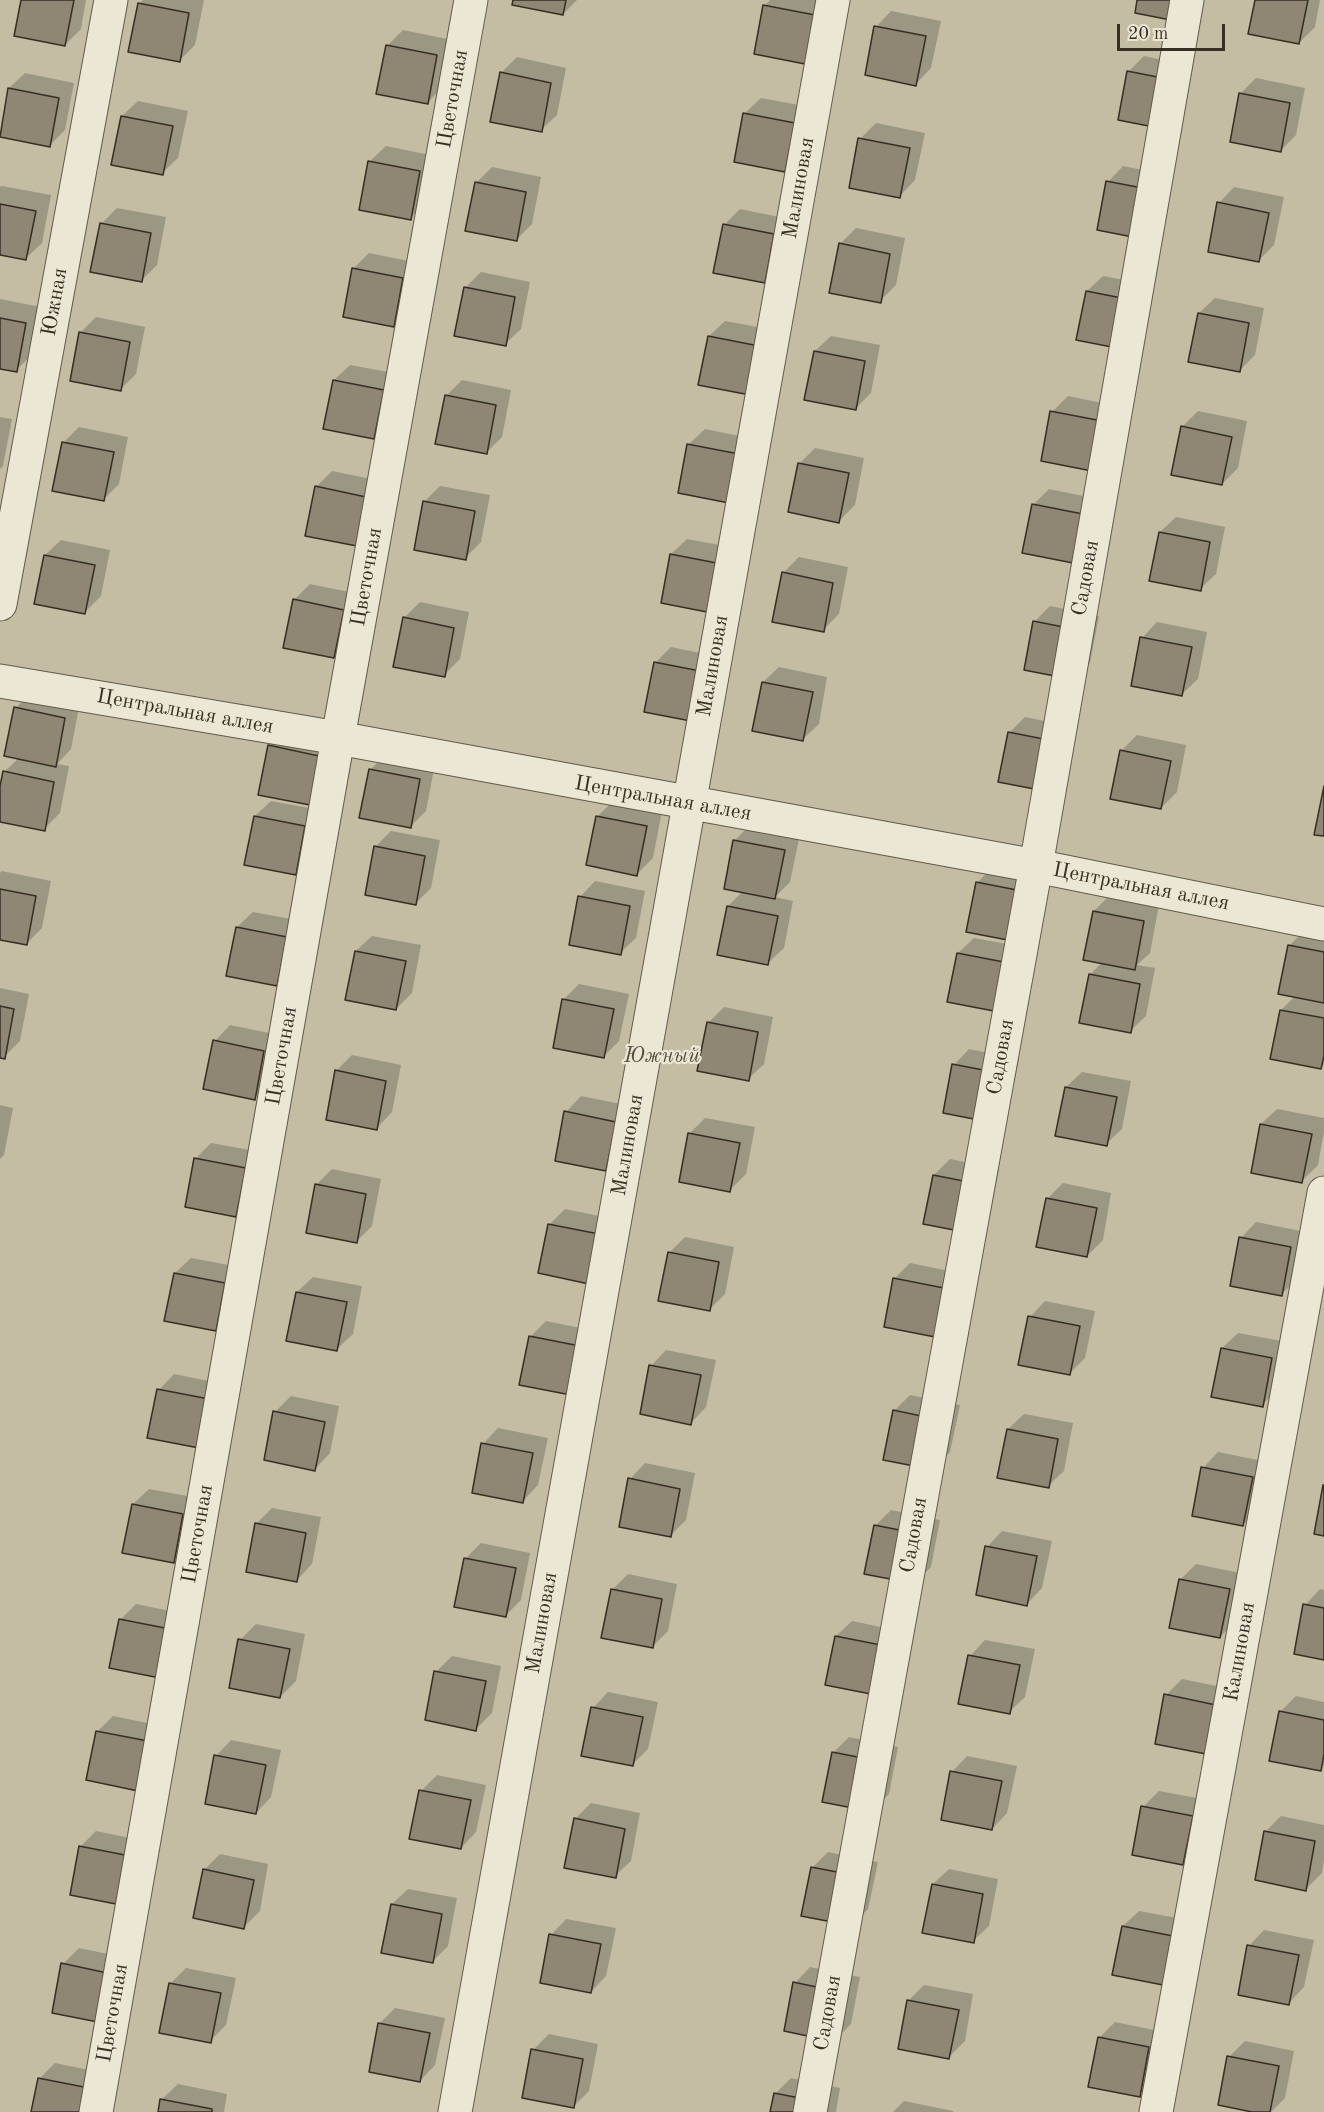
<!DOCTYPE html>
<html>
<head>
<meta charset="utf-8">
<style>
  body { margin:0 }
  #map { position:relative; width:1324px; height:2112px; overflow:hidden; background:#e1dabe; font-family:"Old Standard TT",serif }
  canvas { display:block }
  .scale { position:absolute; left:1117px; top:24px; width:108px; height:27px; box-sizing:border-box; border:3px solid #372e24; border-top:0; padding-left:8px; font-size:18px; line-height:21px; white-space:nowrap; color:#372e24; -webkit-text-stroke:4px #ece7d5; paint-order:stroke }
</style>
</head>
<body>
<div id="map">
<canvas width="1324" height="2112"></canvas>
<div class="scale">20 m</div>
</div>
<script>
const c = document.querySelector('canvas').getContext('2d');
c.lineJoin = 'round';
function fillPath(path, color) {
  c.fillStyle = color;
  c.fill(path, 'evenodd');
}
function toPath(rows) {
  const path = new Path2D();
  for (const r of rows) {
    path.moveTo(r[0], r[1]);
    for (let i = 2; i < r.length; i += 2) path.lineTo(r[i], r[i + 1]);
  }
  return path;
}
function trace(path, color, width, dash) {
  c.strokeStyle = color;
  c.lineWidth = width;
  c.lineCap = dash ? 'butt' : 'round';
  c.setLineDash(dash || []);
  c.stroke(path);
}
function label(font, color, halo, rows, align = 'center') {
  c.font = font + ' "Old Standard TT",serif';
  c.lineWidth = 4.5;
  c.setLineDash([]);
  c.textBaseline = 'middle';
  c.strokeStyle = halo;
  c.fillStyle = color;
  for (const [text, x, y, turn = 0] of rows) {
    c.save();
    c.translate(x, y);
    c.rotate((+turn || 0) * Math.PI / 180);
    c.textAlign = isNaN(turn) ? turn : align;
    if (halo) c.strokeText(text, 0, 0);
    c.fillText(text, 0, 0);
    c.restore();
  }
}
const green = toPath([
  [0,0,1324,0,1324,2112,0,2112]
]);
const shadow = toPath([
  [22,0,86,0,81,29,65,45],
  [143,0,204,0,195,45,179,61,139,4],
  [514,0,577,0,563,14],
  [770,0,830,0,820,47,765,5],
  [1256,0,1320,0,1315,27,1299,43],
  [891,11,941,21,931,68,916,84,876,27],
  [403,30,452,40,443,87,427,103,387,46],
  [1144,56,1193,66,1184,113,1169,128,1128,72],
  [517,57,566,68,557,115,541,130,501,73],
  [25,73,74,83,65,130,49,146,9,88],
  [1256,78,1305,88,1296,135,1281,150,1240,94],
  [761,98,810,107,801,155,785,171,745,113],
  [138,101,188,111,178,158,162,173,122,116],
  [876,123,925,133,915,180,900,196,860,139],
  [386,146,435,156,426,202,410,218,370,161],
  [1123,166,1173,176,1098,229,1108,182],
  [492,167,541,177,532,224,516,240,476,183],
  [2,186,51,195,42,243,26,258,0,253,0,187],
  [1234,187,1284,197,1274,245,1259,260,1219,203],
  [117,208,166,217,157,265,141,281,101,224],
  [740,209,789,219,780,266,765,282,724,225],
  [856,228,905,238,896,285,880,301,840,244],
  [369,253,418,263,410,310,394,326,353,269],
  [481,272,530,282,521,329,505,344,465,288],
  [1103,276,1152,285,1143,333,1087,291],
  [1215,298,1264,308,1255,355,1239,371,1199,313],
  [0,299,41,307,32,355,16,370,0,367],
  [96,317,145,327,136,374,121,389,81,332],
  [725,321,774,330,749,393,709,336],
  [831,336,880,345,871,393,855,409,815,351],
  [350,365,399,374,390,421,374,437,334,380],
  [462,380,511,390,502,437,486,453,446,396],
  [1068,396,1117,406,1107,453,1052,412],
  [1198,411,1247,421,1238,468,1222,484,1182,427],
  [0,417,12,419,3,466,0,469],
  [79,427,128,437,119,484,103,500,63,443],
  [705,429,754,439,745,486,689,444],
  [815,448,864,458,855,505,839,521,799,464],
  [332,471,381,481,372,529,316,487],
  [440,486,490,495,481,542,465,558,425,501],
  [1049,489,1098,499,1089,546,1033,505],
  [1176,517,1225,527,1216,574,1200,589,1160,532],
  [687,539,736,548,728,595,671,554],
  [61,540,110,550,101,596,85,612,45,555],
  [799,557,848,567,839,614,823,630,783,573],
  [310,584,359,594,350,641,334,657,294,600],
  [420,602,469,612,460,659,444,675,404,618],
  [1050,606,1099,616,1090,663,1075,679,1034,622],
  [1157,622,1207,632,1198,679,1182,694,1142,638],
  [671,647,720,657,711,704,655,663],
  [779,667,827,677,819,724,803,739,763,682],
  [31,692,80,702,71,749,57,764,69,766,60,813,44,829,0,820,0,794,4,772,19,758,16,708],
  [1025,717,1074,727,1065,774,1009,733],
  [285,730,334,740,325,787,269,746],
  [1137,735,1186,745,1177,792,1161,808,1121,751],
  [386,754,435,764,426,811,410,827,370,770],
  [271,801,320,810,311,858,295,873,255,816],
  [613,801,662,811,653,858,637,874,597,817],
  [750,825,800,834,790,882,775,897,793,901,784,948,768,963,728,906,743,891,725,888,735,840],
  [391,831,440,840,431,888,415,904,375,847],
  [993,867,1042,877,1033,924,977,883],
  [2,871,51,881,42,928,26,944,0,939,0,873],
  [595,881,645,891,636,938,620,953,580,897],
  [1110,895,1159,905,1150,953,1137,965,1155,968,1146,1016,1130,1031,1090,975,1102,962,1094,911],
  [253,912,302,921,293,969,277,984,237,927],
  [1305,930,1324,934,1324,1064,1321,1067,1281,1010,1295,996,1289,946],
  [372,936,421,945,412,993,396,1009,356,951],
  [974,938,1024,947,949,1001,958,953],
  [579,984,629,994,619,1041,603,1057,564,999],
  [0,988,29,994,20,1041,4,1057,0,1056],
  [724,1007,773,1017,764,1064,748,1079,708,1023],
  [230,1025,279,1035,270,1082,254,1098,215,1041],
  [969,1049,1019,1059,1009,1106,994,1122,954,1065],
  [352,1055,401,1065,392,1112,377,1128,336,1071],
  [1082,1072,1131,1081,1122,1129,1106,1144,1066,1087],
  [581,1096,631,1106,621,1153,606,1169,566,1112],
  [0,1105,13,1108,4,1155,0,1159],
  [1277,1109,1324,1118,1324,1132,1318,1165,1302,1181,1261,1124],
  [705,1118,755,1127,746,1174,730,1190,690,1133],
  [211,1143,261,1152,251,1199,236,1215,195,1159],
  [950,1159,999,1169,990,1216,974,1232,925,1222,934,1175],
  [332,1169,381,1179,372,1226,357,1241,316,1185],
  [1063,1183,1111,1193,1103,1240,1087,1256,1047,1199],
  [565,1209,614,1219,605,1266,549,1225],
  [1256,1222,1306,1232,1297,1279,1281,1295,1241,1238],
  [685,1237,734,1247,725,1294,709,1310,669,1253],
  [191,1258,240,1267,231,1314,215,1330,175,1273],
  [910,1263,959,1273,950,1320,894,1279],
  [313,1277,362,1286,353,1334,337,1349,297,1292],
  [1045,1301,1095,1311,1085,1358,1069,1374,1030,1317],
  [546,1321,595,1331,570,1394,530,1337],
  [1238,1333,1287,1342,1278,1389,1262,1405,1222,1348],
  [666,1350,716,1360,706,1407,691,1423,651,1366],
  [174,1374,224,1384,214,1431,159,1390],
  [910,1395,960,1405,950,1452,934,1468,894,1411],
  [291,1396,339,1406,330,1453,315,1469,275,1412],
  [1024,1414,1073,1423,1064,1471,1048,1486,1008,1429],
  [498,1428,548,1438,538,1485,523,1501,483,1444],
  [1218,1452,1268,1462,1258,1509,1243,1525,1203,1468],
  [645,1463,695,1473,686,1520,670,1536,630,1479],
  [149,1489,198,1498,189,1546,173,1561,133,1504],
  [272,1508,321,1517,312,1564,297,1580,256,1524],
  [891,1510,940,1520,931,1567,915,1583,875,1526],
  [1002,1531,1052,1541,1042,1588,1027,1604,987,1547],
  [481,1543,530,1553,521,1600,505,1616,465,1559],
  [1196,1564,1245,1574,1236,1621,1220,1637,1180,1580],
  [628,1574,677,1584,668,1631,652,1647,612,1590],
  [1320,1589,1324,1590,1324,1658,1305,1605],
  [136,1604,185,1614,176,1661,120,1620],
  [852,1621,900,1631,892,1678,836,1636],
  [256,1624,305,1634,296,1681,280,1697,240,1640],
  [985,1640,1035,1649,1025,1697,1009,1712,970,1656],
  [452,1656,501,1666,492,1713,476,1729,436,1672],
  [1182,1679,1231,1689,1222,1736,1166,1695],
  [608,1692,658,1702,648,1749,632,1765,593,1708],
  [1296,1696,1324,1702,1324,1765,1320,1769,1280,1712],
  [113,1716,162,1726,137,1789,97,1732],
  [849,1737,898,1747,889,1794,873,1810,833,1753],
  [231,1740,281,1750,271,1797,256,1813,216,1756],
  [967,1756,1017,1766,1007,1813,992,1829,952,1772],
  [437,1775,486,1785,476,1832,461,1848,421,1791],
  [1159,1791,1208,1800,1199,1848,1183,1864,1143,1807],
  [591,1803,640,1813,631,1861,615,1876,575,1819],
  [1281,1816,1324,1825,1324,1860,1322,1873,1306,1889,1265,1832],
  [96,1831,145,1841,136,1888,80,1847],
  [828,1852,878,1862,868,1909,852,1925,812,1868],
  [220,1854,268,1864,260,1911,244,1927,204,1870],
  [949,1869,998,1879,989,1926,973,1941,933,1884],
  [408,1889,457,1898,448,1946,432,1962,392,1904],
  [1139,1911,1188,1920,1163,1983,1123,1926],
  [566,1919,616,1928,606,1976,591,1992,551,1935],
  [1264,1930,1314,1940,1304,1987,1289,2003,1249,1946],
  [79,1948,127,1958,118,2005,63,1964],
  [810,1967,860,1977,851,2024,835,2040,795,1983],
  [186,1968,236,1978,226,2025,210,2041,170,1984],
  [924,1985,973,1994,965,2041,949,2057,908,2001],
  [395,2008,445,2018,435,2065,420,2081,380,2023],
  [1115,2022,1164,2032,1155,2079,1139,2095,1099,2038],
  [549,2034,598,2044,589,2091,573,2107,533,2050],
  [1245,2041,1294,2051,1285,2098,1271,2112,1259,2112,1229,2057],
  [55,2063,104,2073,96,2112,32,2112,39,2079],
  [791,2078,840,2088,836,2112,772,2112,775,2094],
  [178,2084,227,2094,224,2112,160,2112,162,2099],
  [904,2101,953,2111,953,2112,893,2112]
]);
const building = toPath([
  [21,0,74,0,65,46,14,36,21,0],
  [513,0,566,0,563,15,512,5,513,0],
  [1137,0,1191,0,1186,23,1135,13,1137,0],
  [1255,0,1308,0,1299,44,1248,34,1255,0],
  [138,3,189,13,180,62,128,52,138,3],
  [763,5,815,15,805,64,754,54,763,5],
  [874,26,926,36,916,86,865,75,874,26],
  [386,45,437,55,428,104,376,94,386,45],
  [1127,71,1178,81,1169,130,1118,120,1127,71],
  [500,72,551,83,542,132,490,122,500,72],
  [8,88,59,98,50,147,0,137,8,88],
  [1239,93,1290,103,1281,152,1230,142,1239,93],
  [743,113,795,123,785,172,734,162,743,113],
  [121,116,173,126,163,175,111,165,121,116],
  [858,138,910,148,900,198,849,188,858,138],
  [368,161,420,171,411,220,359,210,368,161],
  [1106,181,1158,191,1148,240,1097,230,1106,181],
  [475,182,526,192,517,241,465,231,475,182],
  [1217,202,1269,213,1259,262,1208,252,1217,202],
  [0,204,36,211,26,260,0,255,0,204],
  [100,223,151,233,142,282,90,272,100,223],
  [723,224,774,234,765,283,713,273,723,224],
  [839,243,890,254,881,303,829,293,839,243],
  [352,268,403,278,394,327,343,317,352,268],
  [464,287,515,297,506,346,454,336,464,287],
  [1086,291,1137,301,1127,350,1076,340,1086,291],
  [1198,313,1249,323,1240,372,1188,362,1198,313],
  [0,318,26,323,17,372,0,369,0,318],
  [79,332,130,342,121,391,70,381,79,332],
  [708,336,759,346,750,395,698,385,708,336],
  [814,351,865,361,856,410,804,400,814,351],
  [333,380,384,390,374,439,323,429,333,380],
  [445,395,496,405,487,454,435,444,445,395],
  [1050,411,1102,421,1092,471,1041,461,1050,411],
  [1181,426,1232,437,1222,485,1171,475,1181,426],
  [62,442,114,452,104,501,52,491,62,442],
  [687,444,739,454,729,503,678,493,687,444],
  [798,463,849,473,839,523,788,512,798,463],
  [315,486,366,497,357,546,305,536,315,486],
  [423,501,475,511,466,560,414,550,423,501],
  [1032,504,1083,514,1073,563,1022,553,1032,504],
  [1159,532,1210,542,1201,591,1149,581,1159,532],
  [670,554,722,564,712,613,661,603,670,554],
  [44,555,95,565,85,614,34,604,44,555],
  [782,572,833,583,824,632,772,622,782,572],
  [293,599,344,610,334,658,283,648,293,599],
  [403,617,454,628,445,677,393,667,403,617],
  [1033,621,1084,631,1075,680,1024,670,1033,621],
  [1140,637,1192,647,1182,696,1131,686,1140,637],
  [654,662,705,672,696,722,644,712,654,662],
  [762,682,813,692,803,741,752,731,762,682],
  [14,707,65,718,56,767,4,756,14,707],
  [1008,732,1059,742,1050,792,998,782,1008,732],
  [268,745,319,756,310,805,258,795,268,745],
  [1120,750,1171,761,1161,809,1110,799,1120,750],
  [369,769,420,779,411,828,359,818,369,769],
  [3,771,54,782,45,831,0,822,0,786,3,771],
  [1324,786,1324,836,1314,835,1324,786],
  [254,816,305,826,296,875,244,865,254,816],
  [596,816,647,826,637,876,586,865,596,816],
  [733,840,785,850,775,899,724,889,733,840],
  [374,846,425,856,416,905,365,895,374,846],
  [976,882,1027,892,1018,942,966,932,976,882],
  [0,889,36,896,27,945,0,940,0,889],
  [578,896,630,906,621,955,569,945,578,896],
  [727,906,778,916,768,965,717,955,727,906],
  [1093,911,1144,921,1135,970,1083,960,1093,911],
  [236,927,287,937,277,986,226,976,236,927],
  [1288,945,1324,952,1324,1003,1278,994,1288,945],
  [355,951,406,961,396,1010,345,1000,355,951],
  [957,953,1009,963,999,1012,947,1002,957,953],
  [1089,974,1140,984,1131,1033,1079,1023,1089,974],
  [562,999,614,1009,604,1058,553,1048,562,999],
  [0,1006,14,1009,5,1059,0,1058,0,1006],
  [1280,1010,1324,1018,1324,1056,1321,1069,1270,1059,1280,1010],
  [707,1022,758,1032,749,1081,697,1071,707,1022],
  [213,1040,264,1051,255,1100,203,1089,213,1040],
  [952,1064,1004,1074,994,1123,943,1113,952,1064],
  [335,1070,386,1081,377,1130,326,1120,335,1070],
  [1065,1087,1117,1097,1107,1146,1055,1136,1065,1087],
  [564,1111,616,1122,606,1171,555,1161,564,1111],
  [1260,1124,1312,1134,1302,1183,1251,1173,1260,1124],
  [688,1133,740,1143,730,1192,679,1182,688,1133],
  [194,1158,246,1168,236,1217,185,1207,194,1158],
  [933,1175,984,1185,975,1234,923,1224,933,1175],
  [315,1184,366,1194,357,1243,306,1233,315,1184],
  [1046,1198,1097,1208,1087,1257,1036,1247,1046,1198],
  [548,1224,599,1234,589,1284,538,1273,548,1224],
  [1239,1237,1291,1247,1282,1296,1230,1286,1239,1237],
  [668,1252,719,1262,710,1311,658,1301,668,1252],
  [174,1273,225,1283,216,1331,164,1321,174,1273],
  [893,1278,944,1288,935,1337,884,1327,893,1278],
  [296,1292,347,1302,337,1351,286,1341,296,1292],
  [1028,1316,1080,1326,1070,1375,1018,1365,1028,1316],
  [529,1336,580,1346,571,1395,519,1385,529,1336],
  [1221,1348,1272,1358,1263,1407,1211,1397,1221,1348],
  [649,1365,701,1375,691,1425,640,1414,649,1365],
  [157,1389,209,1399,199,1448,147,1438,157,1389],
  [893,1410,945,1421,935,1470,883,1460,893,1410],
  [273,1411,325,1422,315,1471,264,1460,273,1411],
  [1007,1429,1058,1439,1049,1488,997,1478,1007,1429],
  [481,1443,533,1453,523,1503,472,1493,481,1443],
  [1201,1467,1253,1477,1243,1526,1192,1516,1201,1467],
  [628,1478,680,1489,671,1537,619,1527,628,1478],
  [1323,1485,1324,1485,1324,1536,1314,1534,1323,1485],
  [132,1504,183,1514,174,1563,122,1553,132,1504],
  [255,1523,306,1533,297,1582,246,1572,255,1523],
  [874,1525,925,1535,916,1584,864,1574,874,1525],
  [985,1546,1037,1556,1027,1606,976,1595,985,1546],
  [464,1558,516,1568,506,1617,454,1607,464,1558],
  [1179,1579,1230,1589,1220,1638,1169,1628,1179,1579],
  [611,1589,662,1599,653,1648,601,1638,611,1589],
  [1303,1604,1324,1608,1324,1660,1294,1654,1303,1604],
  [119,1619,170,1629,160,1678,109,1668,119,1619],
  [835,1636,886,1646,876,1695,825,1685,835,1636],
  [238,1639,290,1649,280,1698,229,1688,238,1639],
  [968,1655,1020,1665,1010,1714,958,1704,968,1655],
  [434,1671,486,1681,476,1731,425,1720,434,1671],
  [1164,1694,1216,1705,1206,1754,1155,1744,1164,1694],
  [591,1707,643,1717,633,1766,581,1756,591,1707],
  [1279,1711,1324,1720,1324,1754,1321,1771,1269,1761,1279,1711],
  [96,1731,148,1741,138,1791,86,1780,96,1731],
  [832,1752,883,1762,873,1812,822,1802,832,1752],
  [214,1755,266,1765,256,1814,205,1804,214,1755],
  [950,1771,1002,1781,992,1830,941,1820,950,1771],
  [419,1790,471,1800,461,1849,409,1839,419,1790],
  [1141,1806,1193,1816,1183,1865,1132,1855,1141,1806],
  [574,1818,625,1829,616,1878,564,1868,574,1818],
  [1264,1831,1315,1841,1306,1891,1255,1880,1264,1831],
  [79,1846,130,1856,121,1905,70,1895,79,1846],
  [811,1867,863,1877,853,1926,801,1916,811,1867],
  [203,1869,254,1880,244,1929,193,1918,203,1869],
  [932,1884,983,1894,974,1943,922,1933,932,1884],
  [391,1904,442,1914,433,1963,381,1953,391,1904],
  [1122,1926,1173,1936,1163,1985,1112,1975,1122,1926],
  [549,1934,601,1944,591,1993,540,1983,549,1934],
  [1247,1945,1299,1955,1289,2005,1238,1995,1247,1945],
  [61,1963,112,1974,103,2023,52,2013,61,1963],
  [793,1982,845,1993,836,2042,784,2031,793,1982],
  [169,1983,221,1993,211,2043,159,2033,169,1983],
  [907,2000,959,2010,949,2059,898,2049,907,2000],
  [378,2023,430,2033,420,2082,369,2072,378,2023],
  [1098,2037,1149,2047,1140,2097,1088,2087,1098,2037],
  [531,2049,583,2059,574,2108,522,2098,531,2049],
  [1227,2056,1279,2066,1270,2112,1252,2112,1218,2105,1227,2056],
  [38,2078,89,2088,84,2112,31,2112,38,2078],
  [774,2093,825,2103,824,2112,770,2112,774,2093],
  [160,2099,212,2109,212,2112,158,2112,160,2099]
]);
const minor = toPath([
  [0,604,111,0],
  [0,681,338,738,1036,866,1324,924],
  [96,2112,338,738,471,0],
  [455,2112,833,0],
  [810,2112,1036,866,1187,0],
  [1156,2112,1324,1193]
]);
const streetNames = [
  ["Цветочная",453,99,-80],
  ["Малиновая",799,188,-80],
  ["Южная",55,302,-80],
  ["Цветочная",367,577,-80],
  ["Садовая",1086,578,-80],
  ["Малиновая",713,666,-80],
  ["Центральная аллея",185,712,10],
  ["Центральная аллея",663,799,10],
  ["Центральная аллея",1141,887,11],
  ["Цветочная",282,1056,-80],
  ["Садовая",1001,1057,-80],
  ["Малиновая",628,1145,-80],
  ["Цветочная",198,1534,-80],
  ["Садовая",914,1535,-80],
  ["Малиновая",542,1623,-80],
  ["Калиновая",1240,1652,-80],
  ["Цветочная",113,2013,-80],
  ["Садовая",828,2013,-80]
];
const parkNames = [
  ["Южный",662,1056]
];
fillPath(green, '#c4bda4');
fillPath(shadow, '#0003');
fillPath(building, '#8f8774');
trace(building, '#372e24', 1.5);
trace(minor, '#62594a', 35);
trace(minor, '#ece7d5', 33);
label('21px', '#372e24', '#ece7d5', streetNames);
label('italic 21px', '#534b3e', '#ece7d5', parkNames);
</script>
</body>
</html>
